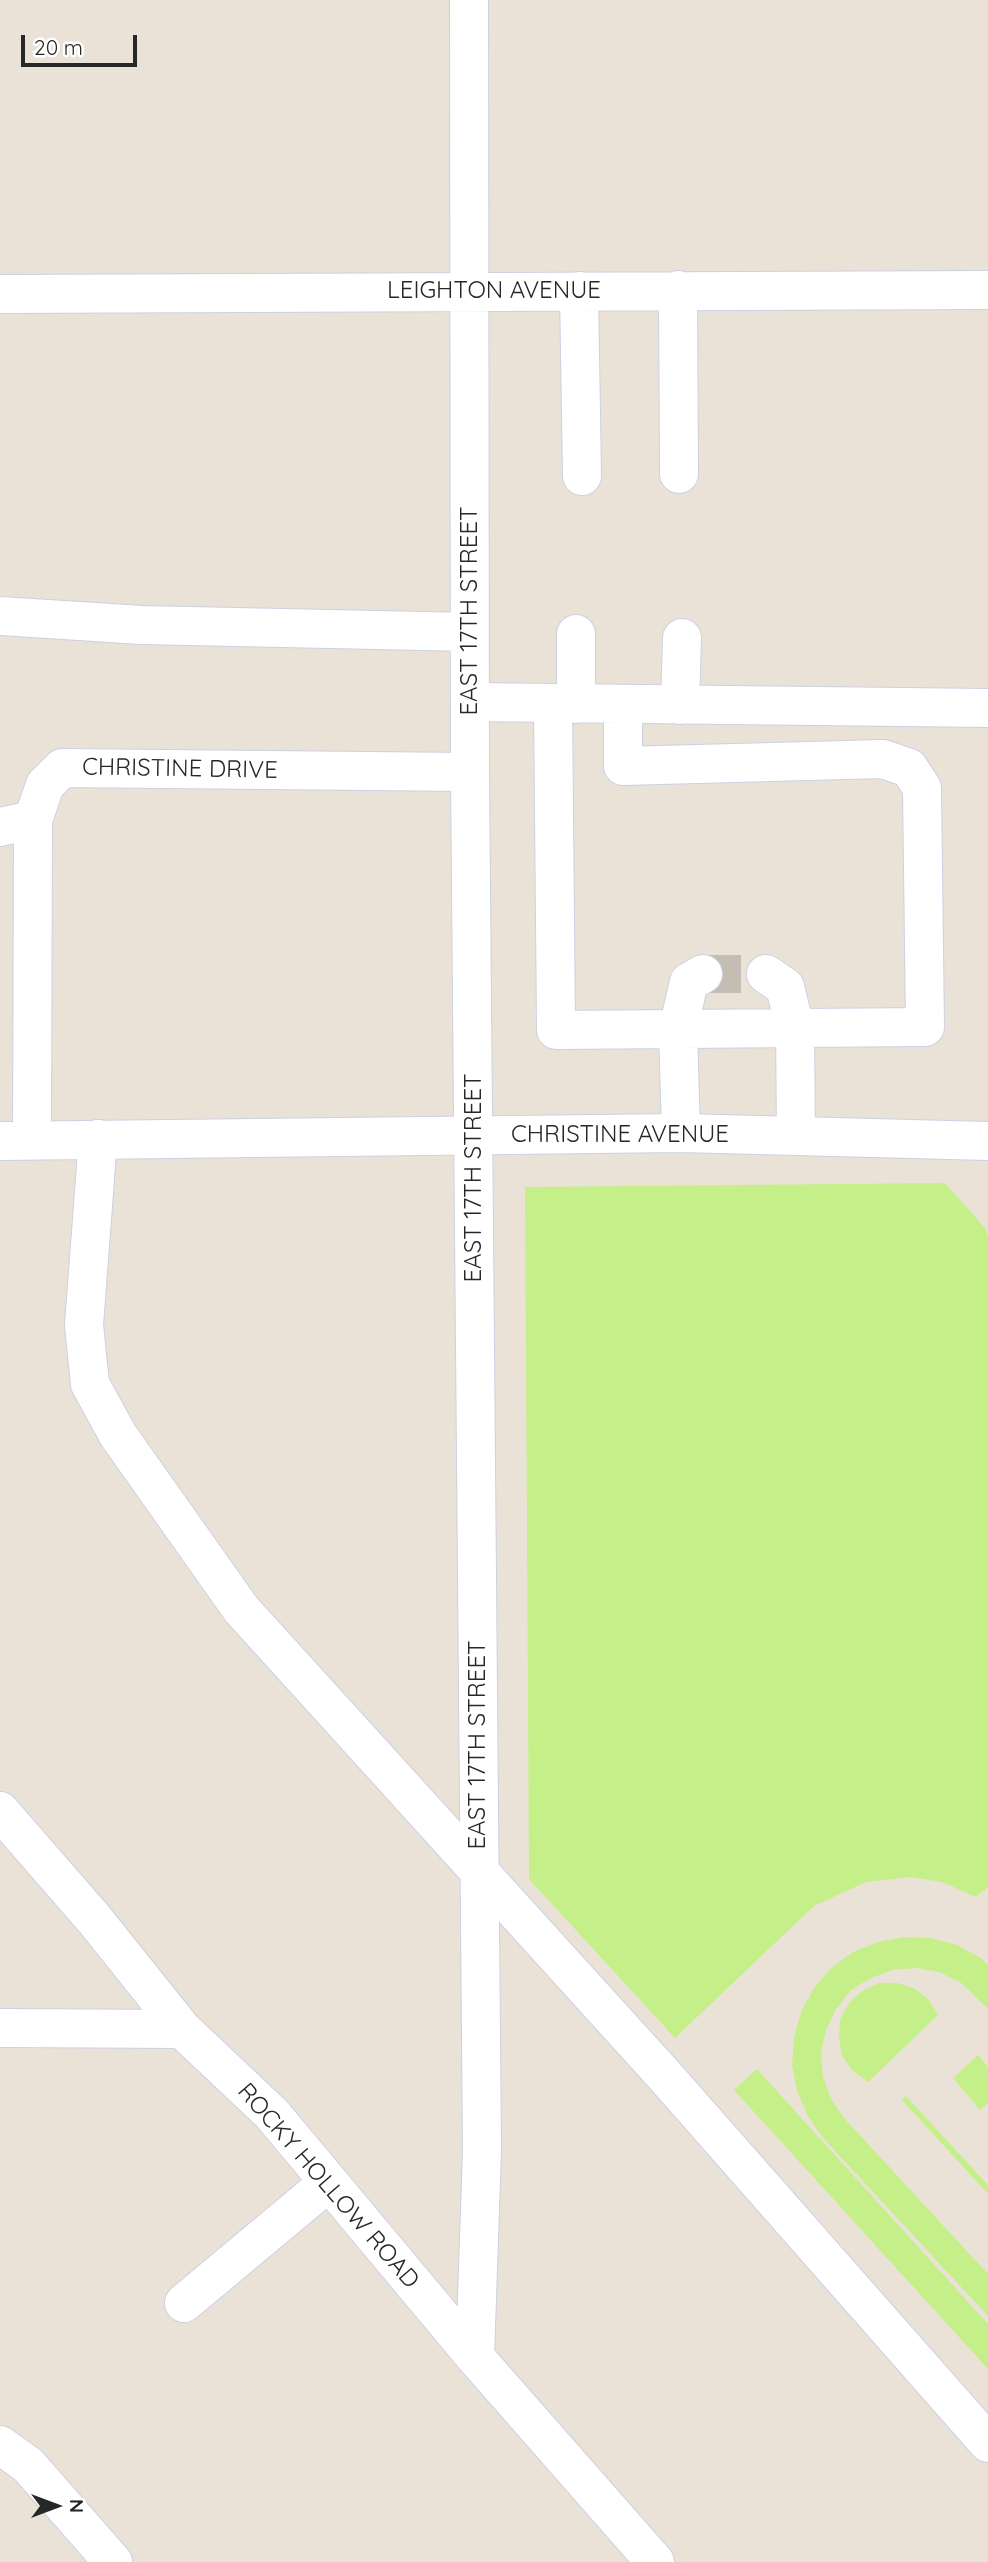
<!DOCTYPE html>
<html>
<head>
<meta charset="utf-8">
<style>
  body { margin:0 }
  #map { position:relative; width:988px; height:2562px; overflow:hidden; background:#ebe2d7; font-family:Quicksand,sans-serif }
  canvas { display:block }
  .north { position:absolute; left:21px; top:2471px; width:70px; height:70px; -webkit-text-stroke:5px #fff; paint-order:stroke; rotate:90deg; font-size:19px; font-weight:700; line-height:28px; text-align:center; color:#272727 }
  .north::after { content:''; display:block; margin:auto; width:24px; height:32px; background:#272727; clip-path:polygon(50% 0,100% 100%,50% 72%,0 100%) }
  .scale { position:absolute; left:21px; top:35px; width:116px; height:32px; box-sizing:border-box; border:4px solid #272727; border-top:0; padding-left:9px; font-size:21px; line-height:24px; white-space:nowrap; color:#272727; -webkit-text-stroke:5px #fff; paint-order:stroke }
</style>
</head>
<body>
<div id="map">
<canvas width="988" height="2562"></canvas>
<div class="north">N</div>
<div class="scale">20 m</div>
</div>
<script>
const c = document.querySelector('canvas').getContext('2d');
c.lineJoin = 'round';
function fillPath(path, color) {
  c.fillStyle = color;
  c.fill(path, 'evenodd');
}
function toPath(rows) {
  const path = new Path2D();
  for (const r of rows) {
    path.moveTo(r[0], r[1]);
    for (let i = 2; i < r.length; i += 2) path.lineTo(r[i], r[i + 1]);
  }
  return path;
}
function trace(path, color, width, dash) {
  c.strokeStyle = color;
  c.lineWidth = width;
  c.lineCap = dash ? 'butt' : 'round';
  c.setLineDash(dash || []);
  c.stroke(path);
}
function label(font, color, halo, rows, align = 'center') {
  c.font = font + ' Quicksand,sans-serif';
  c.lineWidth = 6;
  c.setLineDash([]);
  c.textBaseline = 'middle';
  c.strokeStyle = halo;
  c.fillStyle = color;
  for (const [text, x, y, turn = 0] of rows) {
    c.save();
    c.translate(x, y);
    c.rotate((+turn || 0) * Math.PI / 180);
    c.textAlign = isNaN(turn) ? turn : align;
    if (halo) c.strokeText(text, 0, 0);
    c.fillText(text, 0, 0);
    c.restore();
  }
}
const pitch = toPath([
  [945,1183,985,1228,988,1236,988,1887,976,1897,942,1882,911,1877,866,1882,814,1906,675,2038,529,1879,525,1187],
  [904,1937,931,1938,957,1945,981,1958,988,1965,988,2009,960,1982,939,1972,916,1968,893,1970,871,1978,851,1990,836,2009,826,2030,821,2053,823,2077,831,2099,844,2118,988,2274,988,2316,823,2138,808,2116,797,2091,792,2065,794,2038,801,2012,814,1988,831,1968,853,1952,878,1942],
  [879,1983,897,1983,914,1988,929,2000,938,2015,868,2082,853,2071,842,2056,839,2038,840,2020,849,2003,862,1991],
  [978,2055,988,2067,988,2103,980,2110,953,2078],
  [757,2069,988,2324,988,2369,734,2090],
  [906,2096,988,2185,988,2194,902,2100]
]);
const minorTunnel = toPath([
  [703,974,766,974]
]);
const minor = toPath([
  [469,0,470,772,482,2150,475,2357],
  [678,290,679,474],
  [579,291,582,476],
  [0,294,988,290],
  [0,616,142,625,470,632],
  [576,634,576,704],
  [470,702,988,708],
  [553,703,556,1030,925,1027,922,788,909,768,883,759,623,766,623,704],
  [680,705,682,638],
  [0,827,33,820],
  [766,974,785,987,795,1028,796,1136],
  [681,1133,678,1029,689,982,703,974],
  [98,1139,84,1325,90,1384,118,1435,241,1609,664,2075,988,2443],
  [0,1141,681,1133,988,1141],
  [32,1141,33,820,45,785,62,768,470,772],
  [0,1811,94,1919,182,2029,272,2114,475,2357,655,2562],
  [0,2028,182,2029],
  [184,2303,329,2182],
  [0,2445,28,2465,113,2562]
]);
const streetNames = [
  ["LEIGHTON AVENUE",494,291],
  ["EAST 17TH STREET",470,611,-90],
  ["CHRISTINE DRIVE",180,769,1],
  ["CHRISTINE AVENUE",620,1135],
  ["EAST 17TH STREET",474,1178,-90],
  ["EAST 17TH STREET",478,1745,-90],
  ["ROCKY HOLLOW ROAD",328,2186,49]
];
fillPath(pitch, '#c5f089');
trace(minorTunnel, '#c4bdb4', 38, [38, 19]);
trace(minor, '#ccd1e2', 40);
trace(minor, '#fff', 38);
label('24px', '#272727', '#fff', streetNames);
</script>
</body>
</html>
